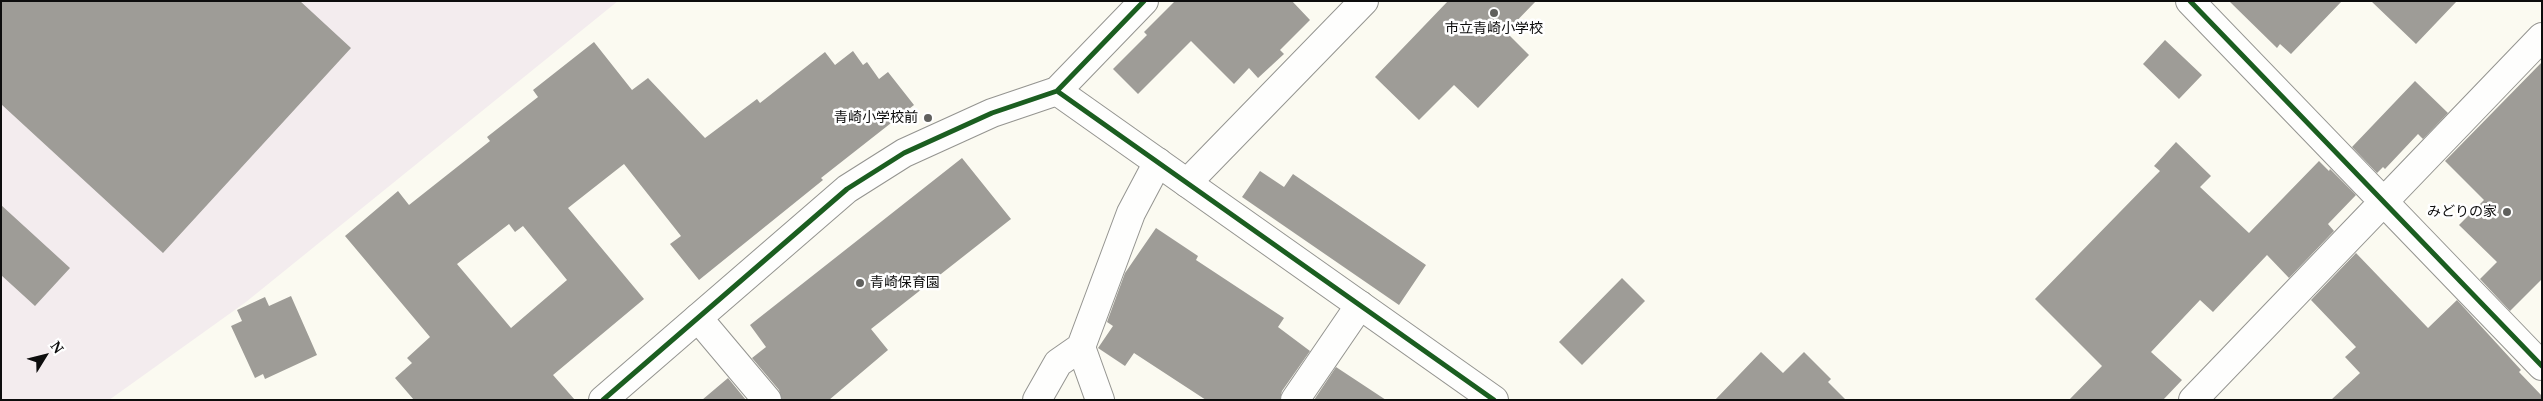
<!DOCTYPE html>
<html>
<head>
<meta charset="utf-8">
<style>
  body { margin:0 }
  #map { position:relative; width:2543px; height:401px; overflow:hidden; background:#fbfaf1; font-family:"Noto Serif",serif }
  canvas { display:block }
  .frame { position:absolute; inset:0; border:2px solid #0d0d0d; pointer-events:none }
  .north { position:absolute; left:20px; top:331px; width:50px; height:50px; -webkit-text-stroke:4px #fff; paint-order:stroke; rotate:54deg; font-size:14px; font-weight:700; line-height:20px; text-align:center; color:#0d0d0d }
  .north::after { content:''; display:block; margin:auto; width:18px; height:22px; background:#0d0d0d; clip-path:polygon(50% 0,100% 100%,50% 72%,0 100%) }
</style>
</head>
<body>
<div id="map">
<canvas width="2543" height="401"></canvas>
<div class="frame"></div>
<div class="north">N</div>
</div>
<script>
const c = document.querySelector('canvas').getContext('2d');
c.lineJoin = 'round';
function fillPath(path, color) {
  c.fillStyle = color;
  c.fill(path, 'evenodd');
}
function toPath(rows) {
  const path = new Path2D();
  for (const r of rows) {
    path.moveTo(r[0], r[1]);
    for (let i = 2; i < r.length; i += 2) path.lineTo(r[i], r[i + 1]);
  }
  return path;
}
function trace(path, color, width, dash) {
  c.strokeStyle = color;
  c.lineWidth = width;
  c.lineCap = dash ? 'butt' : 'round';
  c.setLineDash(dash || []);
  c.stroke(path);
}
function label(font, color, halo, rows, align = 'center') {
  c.font = font + ' "Noto Serif","Noto Sans JP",serif';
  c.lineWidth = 5;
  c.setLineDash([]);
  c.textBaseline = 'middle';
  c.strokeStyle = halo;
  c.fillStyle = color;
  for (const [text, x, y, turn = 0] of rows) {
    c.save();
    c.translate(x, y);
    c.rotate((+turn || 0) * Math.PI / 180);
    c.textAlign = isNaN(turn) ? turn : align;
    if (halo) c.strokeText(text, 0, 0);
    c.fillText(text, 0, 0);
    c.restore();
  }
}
const industrial = toPath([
  [1,1,618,1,246,302,109,400,1,400]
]);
const building = toPath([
  [1,1,300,1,351,48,163,253,1,104],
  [1175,1,1292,1,1310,20,1280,50,1284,54,1258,78,1249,68,1234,84,1191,41,1138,94,1113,69,1147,35,1144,32],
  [1448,1,1536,1,1506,32,1529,55,1478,108,1454,85,1419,120,1375,77],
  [2229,1,2342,1,2291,54,2280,44,2277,48],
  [2371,1,2457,1,2416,44],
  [2165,40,2202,75,2179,99,2143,64],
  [594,42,632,90,648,78,705,138,757,99,760,103,825,52,835,65,853,51,863,65,867,62,879,79,888,72,914,105,821,178,823,180,699,280,670,244,681,236,624,164,568,208,644,299,553,375,575,400,414,400,395,378,412,363,407,358,430,337,345,236,398,191,409,205,490,141,487,137,538,97,533,90],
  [509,224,515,232,523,226,567,280,511,328,457,264],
  [2542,62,2542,279,2510,311,2480,279,2497,262,2459,225,2484,200,2445,161],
  [2415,81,2448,113,2423,139,2418,134,2385,169,2383,167,2377,173,2352,147],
  [2176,142,2211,176,2200,187,2249,233,2319,161,2329,171,2330,169,2356,195,2328,224,2334,231,2289,278,2267,255,2213,312,2200,300,2151,352,2182,380,2163,400,2069,400,2102,366,2035,299,2160,171,2154,166],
  [962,158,1011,219,871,329,888,350,829,400,782,400,779,390,752,358,766,347,750,325],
  [1260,171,1284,187,1293,174,1426,265,1399,305,1242,197],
  [1,205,70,268,35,306,1,275],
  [1156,228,1198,256,1196,260,1284,318,1278,327,1310,351,1282,391,1280,400,1206,400,1134,353,1125,366,1098,348,1113,326,1107,322,1125,273],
  [2356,253,2428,328,2457,300,2521,370,2519,372,2542,396,2542,400,2331,400,2360,373,2345,357,2356,347,2311,300],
  [1622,278,1645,301,1582,365,1559,342],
  [291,296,317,355,265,379,263,374,255,378,231,326,242,321,237,310,265,297,269,306],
  [1761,352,1783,373,1804,352,1831,379,1828,382,1846,400,1715,400],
  [1336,367,1386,400,1314,400],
  [728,378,746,400,702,400]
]);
const minor = toPath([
  [2190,1,2542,366],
  [1187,183,1364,1],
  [698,318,767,400],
  [1037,400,1058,363,1081,347],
  [1100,400,1081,347,1131,213,1158,162],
  [1295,400,1360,305],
  [2193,400,2542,37]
]);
const tertiary = toPath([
  [1057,91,1494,400],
  [603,400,847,189,904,153,992,113,1057,91,1144,1]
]);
const cycleway = toPath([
  [2190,1,2542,366],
  [1057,91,1494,400],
  [603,400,847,189,904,153,992,113,1057,91,1144,1]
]);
const markers = [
  [1494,13,5,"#60605d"],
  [928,118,5,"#60605d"],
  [2507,212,5,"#60605d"],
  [860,283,5,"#60605d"]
];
const poiNames = [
  ["市立青崎小学校",1494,29,"center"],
  ["青崎小学校前",918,118],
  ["みどりの家",2497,212],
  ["青崎保育園",870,283,"left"]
];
fillPath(industrial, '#f3ecee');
fillPath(building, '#9e9c97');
trace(minor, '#949490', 30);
trace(tertiary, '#949490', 30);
trace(minor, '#fefefd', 28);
trace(tertiary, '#fefefd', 28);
trace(cycleway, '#1b5e20', 5);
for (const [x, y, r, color] of markers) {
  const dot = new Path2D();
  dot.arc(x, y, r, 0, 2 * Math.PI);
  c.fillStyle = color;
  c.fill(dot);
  trace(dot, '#fff', 2);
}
label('14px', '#0d0d0d', '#fff', poiNames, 'right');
</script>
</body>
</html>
